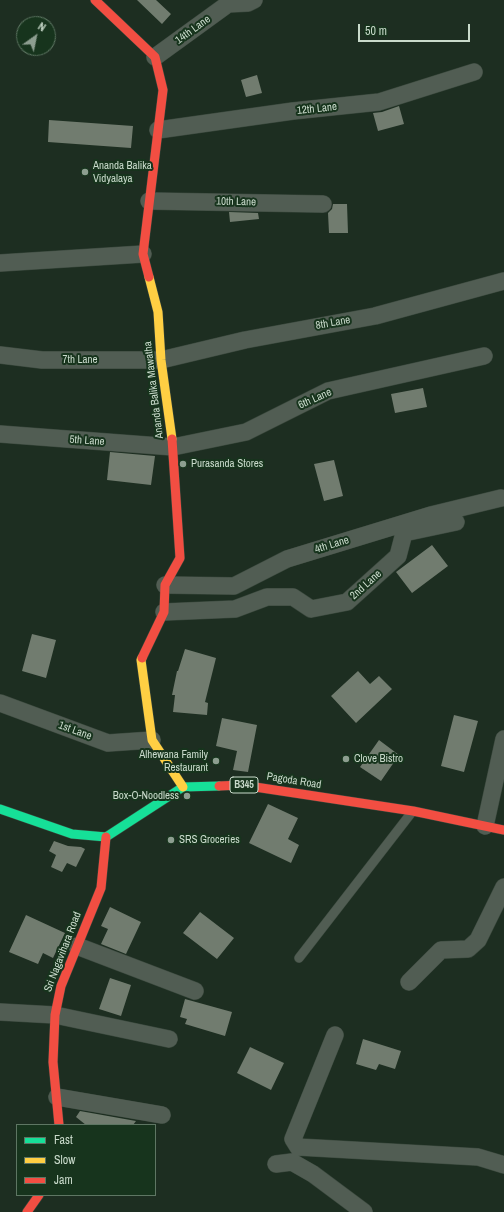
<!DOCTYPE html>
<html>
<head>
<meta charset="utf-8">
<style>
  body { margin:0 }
  #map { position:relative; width:504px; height:1212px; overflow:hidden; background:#1d2e21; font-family:"Archivo Narrow",sans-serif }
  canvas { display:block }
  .legend { position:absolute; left:16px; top:1124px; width:140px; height:72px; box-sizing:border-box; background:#17341d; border:1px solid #5e7663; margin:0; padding:5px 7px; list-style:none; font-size:12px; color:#c9dacb }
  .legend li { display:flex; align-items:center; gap:8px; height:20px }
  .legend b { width:20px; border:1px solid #5e7663 }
  .north { position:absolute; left:16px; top:16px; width:40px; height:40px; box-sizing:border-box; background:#17341d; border:1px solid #5e7663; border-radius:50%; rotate:33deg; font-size:11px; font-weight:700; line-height:16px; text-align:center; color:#c9dacb }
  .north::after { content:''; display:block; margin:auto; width:14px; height:18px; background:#8d9e90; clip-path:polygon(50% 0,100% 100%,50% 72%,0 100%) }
  .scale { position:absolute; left:358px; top:24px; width:112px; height:18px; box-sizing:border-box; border:2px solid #c9dacb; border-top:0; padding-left:5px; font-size:12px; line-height:14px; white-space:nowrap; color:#c9dacb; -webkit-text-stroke:3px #17341d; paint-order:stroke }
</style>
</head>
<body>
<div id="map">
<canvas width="504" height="1212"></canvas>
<ul class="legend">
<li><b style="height:5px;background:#16e098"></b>Fast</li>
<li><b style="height:5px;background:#ffcf43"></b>Slow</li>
<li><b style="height:5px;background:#f24e42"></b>Jam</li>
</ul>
<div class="north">N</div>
<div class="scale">50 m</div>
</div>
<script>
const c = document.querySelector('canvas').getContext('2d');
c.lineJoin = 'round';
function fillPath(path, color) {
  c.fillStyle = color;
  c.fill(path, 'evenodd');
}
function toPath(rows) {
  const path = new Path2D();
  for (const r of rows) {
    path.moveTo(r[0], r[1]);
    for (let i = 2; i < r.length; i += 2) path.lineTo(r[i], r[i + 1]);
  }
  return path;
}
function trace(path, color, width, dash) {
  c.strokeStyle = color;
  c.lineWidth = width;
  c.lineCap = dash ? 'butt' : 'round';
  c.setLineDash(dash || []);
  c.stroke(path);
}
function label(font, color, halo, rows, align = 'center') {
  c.font = font + ' "Archivo Narrow",sans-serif';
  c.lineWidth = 4;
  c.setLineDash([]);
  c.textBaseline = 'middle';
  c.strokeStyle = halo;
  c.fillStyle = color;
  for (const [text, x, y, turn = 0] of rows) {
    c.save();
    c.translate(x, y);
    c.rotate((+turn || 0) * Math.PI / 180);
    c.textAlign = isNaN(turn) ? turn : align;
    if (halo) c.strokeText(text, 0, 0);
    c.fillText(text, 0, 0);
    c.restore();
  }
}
const building = toPath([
  [137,0,156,0,171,14,162,24],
  [257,75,262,93,246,97,241,80],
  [399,106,404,124,378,131,373,113,382,112],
  [49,120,133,126,131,148,48,142],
  [333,204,347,204,348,233,329,233,328,213,332,209],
  [229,212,258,213,259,219,230,222],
  [423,388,427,407,395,413,391,394],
  [110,452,155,456,151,485,107,480],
  [334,460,343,496,324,501,314,464],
  [432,545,448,566,412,593,396,572],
  [32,634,56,640,46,678,22,671],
  [185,649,216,658,205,702,208,703,207,715,173,712,175,695,172,695,177,671,178,671],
  [358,671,370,684,379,676,392,689,356,723,331,696],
  [454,715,478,721,464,772,441,766],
  [222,718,257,725,248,772,233,770,237,751,216,746],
  [379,740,399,755,381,781,360,767],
  [268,804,298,818,288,839,299,845,291,863,249,843],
  [54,841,68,846,81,847,85,849,76,867,67,863,62,872,51,867,56,855,49,851],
  [110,907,141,922,126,954,101,944,108,929,101,926],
  [200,912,234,938,217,959,183,933],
  [26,915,65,933,53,958,43,953,38,964,9,952],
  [110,978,131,985,121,1016,99,1009],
  [185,999,232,1012,225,1036,185,1024,187,1019,180,1017],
  [363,1039,401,1051,395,1069,379,1064,376,1070,356,1064],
  [250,1047,284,1063,271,1090,237,1073],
  [80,1111,136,1121,133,1125,86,1125,76,1117]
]);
const lane = toPath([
  [299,958,412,812]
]);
const street = toPath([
  [155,57,228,4,248,3,254,0],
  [158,130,293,111,379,102,474,72],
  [149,201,323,204],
  [0,263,143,254],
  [0,355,42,360,161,360,245,340,375,316,504,281],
  [0,434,173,447,246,432,328,391,484,356],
  [165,585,234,586,287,559,431,515,501,498],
  [164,612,235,609,267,597,293,597,311,609,347,602,398,556,404,533,456,522],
  [0,703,108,743,152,740],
  [485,826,504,739],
  [77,946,195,991],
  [409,982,441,950,468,949,478,940,504,887],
  [0,1012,55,1015,169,1039],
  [335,1035,293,1139,298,1147,478,1157,504,1165],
  [57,1097,162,1115],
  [276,1164,292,1162,313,1174,364,1212]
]);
const fast = toPath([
  [0,809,72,834,106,837,183,787,219,786]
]);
const slow = toPath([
  [149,277,158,312,161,360,172,439],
  [142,658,141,660,152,740,183,787]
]);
const jam = toPath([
  [95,0,155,57,163,90,143,254,149,277],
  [142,658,164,612,165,585,180,558,172,439],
  [219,786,242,785,413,811,504,830],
  [59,1125,53,1062,55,1015,61,986,101,888,106,837],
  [27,1212,39,1195]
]);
const markers = [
  [85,172,4,"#8d9e90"],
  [183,464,4,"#8d9e90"],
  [346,759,4,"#8d9e90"],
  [216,761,4,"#8d9e90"],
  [187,796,4,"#8d9e90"],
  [171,840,4,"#8d9e90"]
];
const shields = [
  [244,785,28]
];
const shieldNames = [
  ["B345",244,785]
];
const streetNames = [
  ["14th Lane",193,30,-36],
  ["12th Lane",317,109,-6],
  ["10th Lane",236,202,1],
  ["8th Lane",333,323,-10],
  ["7th Lane",80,360],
  ["Ananda Balika Mawatha",154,390,-97],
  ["6th Lane",315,399,-24],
  ["5th Lane",87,441,4],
  ["4th Lane",332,545,-17],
  ["2nd Lane",366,585,-42],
  ["1st Lane",75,731,20],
  ["Pagoda Road",294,781,9],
  ["Sri Nagavihara Road",63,952,-69]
];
const poiNames = [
  ["Ananda Balika",93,166],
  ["Vidyalaya",93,179],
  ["Purasanda Stores",191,464],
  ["Alhewana Family",208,755,"right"],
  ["Restaurant",208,768,"right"],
  ["Clove Bistro",354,759],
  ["Box-O-Noodless",179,796,"right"],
  ["SRS Groceries",179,840]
];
fillPath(building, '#717c6f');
trace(lane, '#3a483d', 10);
trace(street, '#3a483d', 18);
trace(fast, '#3a483d', 10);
trace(slow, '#3a483d', 10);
trace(jam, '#3a483d', 10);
trace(lane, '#515d53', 9);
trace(street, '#515d53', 17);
trace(fast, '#16e098', 9);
trace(slow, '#ffcf43', 9);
trace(jam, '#f24e42', 9);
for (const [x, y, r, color] of markers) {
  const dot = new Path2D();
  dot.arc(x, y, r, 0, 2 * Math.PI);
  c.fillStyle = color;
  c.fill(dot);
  trace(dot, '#17341d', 1.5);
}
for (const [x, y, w] of shields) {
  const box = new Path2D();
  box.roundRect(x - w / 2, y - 8, w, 16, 3);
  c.fillStyle = '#17341d';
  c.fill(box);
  trace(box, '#c9dacb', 1);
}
label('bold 10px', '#c9dacb', null, shieldNames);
label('11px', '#c9dacb', '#17341d', streetNames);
label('11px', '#c9dacb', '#17341d', poiNames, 'left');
</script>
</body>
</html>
